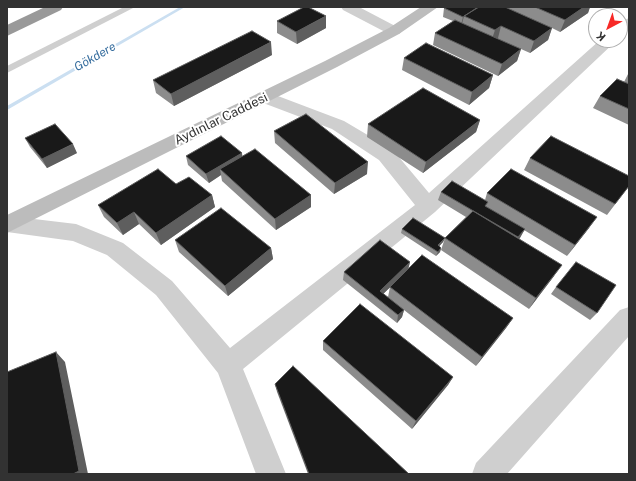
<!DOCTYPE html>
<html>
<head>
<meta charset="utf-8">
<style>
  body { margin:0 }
  #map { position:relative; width:636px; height:481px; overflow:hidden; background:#fff; font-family:"Public Sans",sans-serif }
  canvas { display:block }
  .frame { position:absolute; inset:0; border:8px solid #323232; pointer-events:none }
  .north { position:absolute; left:588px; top:8px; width:40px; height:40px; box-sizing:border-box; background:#fff; border:1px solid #adadad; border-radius:50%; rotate:221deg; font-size:11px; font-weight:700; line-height:16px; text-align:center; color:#323232 }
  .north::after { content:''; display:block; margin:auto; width:14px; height:18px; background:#f72927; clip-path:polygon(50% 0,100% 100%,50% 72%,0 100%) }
</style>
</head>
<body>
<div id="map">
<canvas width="636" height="481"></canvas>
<div class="frame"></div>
<div class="north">K</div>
</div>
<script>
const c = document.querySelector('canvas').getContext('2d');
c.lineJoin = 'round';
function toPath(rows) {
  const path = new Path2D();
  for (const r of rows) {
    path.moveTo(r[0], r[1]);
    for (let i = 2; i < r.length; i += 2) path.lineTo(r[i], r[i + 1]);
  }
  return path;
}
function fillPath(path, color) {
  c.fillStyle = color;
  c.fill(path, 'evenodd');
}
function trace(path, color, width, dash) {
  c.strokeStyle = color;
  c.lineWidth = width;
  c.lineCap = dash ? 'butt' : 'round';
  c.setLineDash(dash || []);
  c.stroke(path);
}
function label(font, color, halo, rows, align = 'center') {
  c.font = font + ' "Public Sans",sans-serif';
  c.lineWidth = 4;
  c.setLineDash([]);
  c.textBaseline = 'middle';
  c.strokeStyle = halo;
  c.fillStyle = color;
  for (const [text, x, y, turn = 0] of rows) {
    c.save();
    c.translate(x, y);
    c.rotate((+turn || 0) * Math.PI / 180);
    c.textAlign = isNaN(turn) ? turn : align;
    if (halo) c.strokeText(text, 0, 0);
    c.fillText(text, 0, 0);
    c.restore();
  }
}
const stream = toPath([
  [180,7,185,7,7,110,7,106,180,7]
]);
const lane = toPath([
  [124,7,135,7,7,73,7,66,124,7]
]);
const street = toPath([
  [341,7,359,7,399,28,402,31,399,34,389,34,343,10,341,7],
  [629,18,629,30,620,35,620,22,629,18],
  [600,40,617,40,435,212,243,369,286,474,256,474,218,373,156,295,107,255,73,241,7,232,7,216,9,216,76,224,123,243,172,281,230,348,415,205,379,160,332,129,258,101,255,97,258,93,264,92,270,93,344,121,393,150,429,193,600,40],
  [629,307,629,336,507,474,472,474,476,463,620,310,629,307]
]);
const secondary = toPath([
  [421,7,438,7,399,34,337,67,7,233,7,215,325,61,389,28,421,7]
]);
const highway = toPath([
  [45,7,63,7,61,10,7,36,7,25,45,7]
]);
const wall = toPath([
  [446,7,590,7,588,13,560,32,552,28,548,40,530,53,521,49,517,61,498,76,433,45,435,33,453,21,443,17,444,8],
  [277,21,326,28,297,44,277,33],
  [272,55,174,106,156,93,153,80],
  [404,58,493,75,489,88,469,105,402,70],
  [629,72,629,125,593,108,600,96,624,82],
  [480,120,476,132,423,173,367,137,368,124],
  [274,131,367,174,334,194,275,143],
  [25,138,77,153,47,168,30,147],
  [242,153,242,156,311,195,311,207,276,230,222,181,221,175,209,183,188,165,186,156],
  [530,158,629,176,629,186,607,215,524,170],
  [176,184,212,195,215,207,161,245,139,224,123,235,104,217,98,205],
  [441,192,485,200,487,193,589,228,567,256,524,230,519,239,554,276,529,309,441,250,445,238,466,217,438,200],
  [402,229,445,238,443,242,439,246,441,248,440,252,436,256,401,233],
  [175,240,271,248,273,259,228,296,179,252],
  [410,262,408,269,513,318,506,328,476,366,404,310,402,317,397,323,343,280,344,272],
  [390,287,388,297,383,294],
  [556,287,597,313,590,320,551,294],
  [323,341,453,377,448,385,412,429,323,350],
  [275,384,409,474,308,474,277,392]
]);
const shadedWall = toPath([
  [478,7,480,7,464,16,462,24,461,25,463,17],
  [584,7,590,7,588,13,560,32,565,20],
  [326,16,326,28,297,44,296,32],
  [501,26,498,38,491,42,495,30],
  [552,28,548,40,530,53,534,41],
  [271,42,272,55,174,106,171,94],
  [521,49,517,61,498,76,502,64],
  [493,75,489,88,469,105,472,92],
  [480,120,476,132,423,173,426,162],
  [73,144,77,153,47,168,42,159],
  [242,153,243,162,220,169,221,175,209,183,206,174],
  [368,162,367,174,334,194,335,183],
  [212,195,215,207,161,245,156,233],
  [311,195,311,207,276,230,275,219],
  [134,212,139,224,123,235,117,223],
  [597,217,589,228,567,256,575,245],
  [525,229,520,238,514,245,518,237],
  [445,238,443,242,436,250,438,245],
  [271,248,273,259,228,296,225,286],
  [441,248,440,252,436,256,438,252],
  [410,262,408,270,378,299,380,291],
  [562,265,554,276,529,309,536,298],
  [404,310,402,317,397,323,398,315],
  [513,318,506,328,476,366,482,357],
  [56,352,65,362,88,474,73,474],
  [453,377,448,385,412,429,416,421]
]);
const building = toPath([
  [304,7,308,7,326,16,296,32,277,21,304,7],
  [446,7,478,7,463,17,444,8,446,7],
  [479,7,505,7,552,28,534,41,501,26,495,30,464,16,479,7],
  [535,7,584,7,565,20,535,7],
  [455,20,521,49,502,64,435,33,455,20],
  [252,31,271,42,171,94,153,80,252,31],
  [426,43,493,75,472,92,404,58,426,43],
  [617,79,629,84,629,109,600,96,617,79],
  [423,88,480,120,426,162,368,124,423,88],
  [306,114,368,162,335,183,274,131,306,114],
  [55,124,73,144,42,159,25,138,55,124],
  [221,136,242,153,206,174,186,156,221,136],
  [551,136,629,176,629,186,615,204,530,158,551,136],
  [255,149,311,195,275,219,220,169,255,149],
  [158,169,176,184,189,177,212,195,156,233,134,212,117,223,98,205,158,169],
  [511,169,597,217,575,245,487,193,511,169],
  [452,181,488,202,485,206,525,229,518,237,441,192,452,181],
  [221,208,271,248,225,286,175,240,221,208],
  [473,211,562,265,536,298,445,238,473,211],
  [413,218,445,238,438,245,441,248,438,252,402,229,413,218],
  [380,240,410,262,380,291,404,310,398,315,344,272,380,240],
  [422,255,513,318,482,357,390,287,422,255],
  [576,262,616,285,597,313,556,287,576,262],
  [360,304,453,377,416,421,323,341,360,304],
  [56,352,79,471,73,474,7,474,7,372,56,352],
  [293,366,409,474,309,474,275,384,293,366]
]);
const farWaternames = [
  ["Gökdere",95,57,-30]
];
const streetNames = [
  ["Aydınlar Caddesi",221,119,-26]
];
fillPath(stream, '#cbdff1');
fillPath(lane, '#cfcfcf');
fillPath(street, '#cfcfcf');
fillPath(secondary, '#bcbcbc');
fillPath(highway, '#999');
fillPath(wall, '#8c8c8c');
fillPath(shadedWall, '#5e5e5e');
fillPath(building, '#191919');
trace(building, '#5e5e5e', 1);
label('italic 12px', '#366d9e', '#fff', farWaternames);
label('13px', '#323232', '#fff', streetNames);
</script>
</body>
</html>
